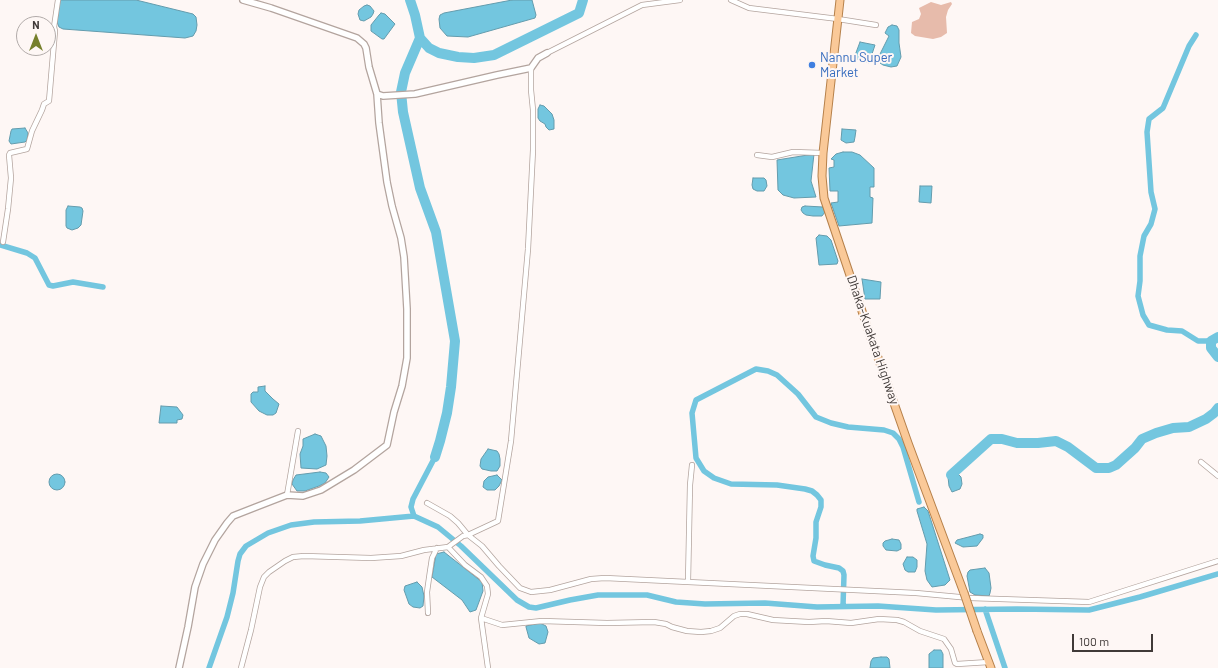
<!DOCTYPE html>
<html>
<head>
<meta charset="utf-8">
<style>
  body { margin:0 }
  #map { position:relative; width:1218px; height:668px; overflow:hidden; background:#fef7f5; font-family:Barlow,sans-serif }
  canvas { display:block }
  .north { position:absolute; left:16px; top:16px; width:40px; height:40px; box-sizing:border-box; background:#fef7f5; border:1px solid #b2aba9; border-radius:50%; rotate:0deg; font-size:11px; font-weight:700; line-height:16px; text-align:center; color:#403a38 }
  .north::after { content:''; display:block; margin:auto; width:14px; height:18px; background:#76802c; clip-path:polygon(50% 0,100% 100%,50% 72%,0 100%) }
  .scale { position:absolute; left:1072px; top:634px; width:81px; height:18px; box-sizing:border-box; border:2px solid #403a38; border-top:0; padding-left:5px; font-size:12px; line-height:14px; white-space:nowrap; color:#403a38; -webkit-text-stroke:3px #fef7f5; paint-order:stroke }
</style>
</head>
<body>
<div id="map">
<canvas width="1218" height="668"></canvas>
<div class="north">N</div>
<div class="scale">100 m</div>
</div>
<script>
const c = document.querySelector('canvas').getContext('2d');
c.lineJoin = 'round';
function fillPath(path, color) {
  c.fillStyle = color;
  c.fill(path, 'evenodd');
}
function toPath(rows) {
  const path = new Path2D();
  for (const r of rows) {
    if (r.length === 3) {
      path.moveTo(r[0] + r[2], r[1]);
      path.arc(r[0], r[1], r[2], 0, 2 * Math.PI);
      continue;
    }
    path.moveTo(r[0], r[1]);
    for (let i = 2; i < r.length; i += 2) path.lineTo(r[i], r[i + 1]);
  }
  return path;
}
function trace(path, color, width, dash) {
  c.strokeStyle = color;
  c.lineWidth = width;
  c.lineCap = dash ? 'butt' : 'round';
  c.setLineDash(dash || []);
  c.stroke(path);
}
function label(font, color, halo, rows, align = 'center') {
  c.font = font + ' Barlow,sans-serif';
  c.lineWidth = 4;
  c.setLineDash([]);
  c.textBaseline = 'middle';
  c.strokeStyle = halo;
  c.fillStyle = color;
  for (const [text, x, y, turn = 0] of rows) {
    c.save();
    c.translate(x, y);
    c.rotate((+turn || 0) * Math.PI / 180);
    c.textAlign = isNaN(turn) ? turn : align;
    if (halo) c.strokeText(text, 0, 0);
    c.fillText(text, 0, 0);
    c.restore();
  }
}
const green = toPath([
  [931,2,941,5,951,2,952,4,948,10,946,17,947,33,941,37,933,39,915,36,911,33,912,22,919,19,921,14,919,8]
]);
const water = toPath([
  [60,0,136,0,193,14,196,17,197,25,196,31,193,36,185,38,63,29,59,27,57,22,60,0],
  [512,0,532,0,536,15,535,18,468,37,447,36,440,28,439,19,440,15,444,13,512,0],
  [367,5,370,6,374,11,373,14,371,17,364,21,360,20,358,14,359,10,364,6,367,5],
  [381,13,385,14,395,24,384,39,382,39,371,31,371,25,379,15,381,13],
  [892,25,897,26,899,30,899,43,901,57,897,66,891,67,883,65,880,63,878,58,889,36,885,33,888,27,892,25],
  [860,42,875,45,869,63,854,58,860,42],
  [540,105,544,106,552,114,554,120,554,129,549,130,546,127,545,124,540,121,538,118,538,109,540,105],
  [25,128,28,133,27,140,25,142,11,144,9,141,11,131,12,129,25,128],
  [842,129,856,130,855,137,854,142,846,143,841,140,842,129],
  [843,152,852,152,860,155,874,168,874,187,870,187,870,197,873,198,872,223,839,226,831,203,838,202,838,191,830,191,829,168,834,167,834,160,831,159,836,154,843,152],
  [814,154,811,181,816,197,794,198,783,195,778,190,777,160,814,154],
  [753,178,764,178,766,180,767,186,764,191,757,191,753,189,752,185,753,178],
  [920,186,932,186,931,203,919,202,920,186],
  [68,206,80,207,82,208,83,211,81,225,78,228,72,230,67,228,66,226,66,210,68,206],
  [805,206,823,207,825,212,822,216,813,216,806,215,803,213,801,210,802,207,805,206],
  [819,235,827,236,831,240,838,261,837,264,819,265,816,238,819,235],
  [862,279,881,282,880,299,865,299,862,279],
  [265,386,265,391,273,399,279,404,276,413,273,415,267,415,259,411,251,402,251,394,253,392,258,392,258,387,265,386],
  [161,406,177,407,183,415,182,419,177,420,177,423,159,423,161,406],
  [315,434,321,436,326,446,327,456,326,465,317,469,301,468,300,454,303,446,303,439,315,434],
  [488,449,497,451,499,454,500,459,500,466,497,471,491,471,482,469,480,466,481,459,488,449],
  [320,472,326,473,329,477,325,483,319,486,305,491,297,491,292,484,293,480,296,475,320,472],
  [958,474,961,477,962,484,960,489,952,492,949,486,948,477,952,475,958,474],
  [57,482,8],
  [497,475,502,480,499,486,495,490,487,490,483,487,484,481,488,477,497,475],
  [924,507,928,511,950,580,945,585,932,587,927,580,925,571,927,544,917,511,917,509,924,507],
  [980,534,983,535,983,538,977,546,963,547,955,543,957,540,980,534],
  [892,539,899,540,901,544,901,549,897,551,886,550,883,546,883,543,885,541,892,539],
  [444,552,482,582,483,591,476,610,470,612,462,600,432,577,436,554,444,552],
  [907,557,913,557,917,560,917,567,915,572,908,572,905,570,903,564,907,557],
  [985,568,989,573,991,588,990,593,989,596,975,595,970,592,967,576,968,572,970,570,985,568],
  [417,582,422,587,424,596,423,606,420,608,413,607,409,604,404,590,405,586,417,582],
  [540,623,546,626,548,632,545,643,539,644,529,638,526,627,526,626,540,623],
  [934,650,941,650,943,654,943,668,929,668,929,654,934,650],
  [881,657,887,657,889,659,890,668,870,668,871,661,873,658,881,657]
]);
const canal = toPath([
  [1196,35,1189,46,1163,108,1149,119,1147,132,1151,192,1155,209,1151,224,1144,236,1140,256,1140,281,1138,296,1143,315,1149,325,1167,330,1182,331,1198,341,1211,341],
  [0,245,27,253,35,258,49,285,53,286,73,282,103,287],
  [435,457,413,499,411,507,414,516,438,527,461,546,517,600,529,607,536,608,570,600,598,595,647,595,676,602,705,604,765,603,817,607,878,606,936,610,1017,609,1089,610,1140,597,1218,574],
  [843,606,844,575,843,571,839,568,825,565,814,561,813,556,816,538,816,522,821,507,821,500,817,495,812,491,805,489,777,485,731,484,714,478,704,471,696,458,692,413,696,400,756,369,768,371,777,375,798,394,816,417,831,423,848,427,884,430,893,433,899,439,903,447,919,502],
  [985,609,1005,668],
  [209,668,227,617,233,593,238,561,240,554,246,546,268,533,291,525,314,522,360,521,414,516]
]);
const river = toPath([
  [410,0,415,15,420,38,405,73,401,92,403,112,420,188,436,232,455,341,451,387,447,413,440,441,435,457],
  [420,38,429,48,439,53,458,57,474,58,494,55,579,13,583,0],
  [1218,337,1211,341,1211,348,1218,357],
  [951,475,991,439,1002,439,1017,443,1038,443,1056,441,1068,447,1096,468,1109,468,1116,465,1135,448,1142,439,1156,433,1173,428,1189,427,1206,419,1214,413,1218,408]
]);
const minor = toPath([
  [731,0,749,8,838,19,876,25],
  [547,53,642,5,680,0],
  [757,155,772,157,793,152,823,153],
  [3,242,8,209,11,178,9,155,10,153,27,149,32,131,42,110,44,104,49,101,55,31,54,27,58,0],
  [1201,462,1218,476],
  [287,495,298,431],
  [427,503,450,516,458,523,468,535,482,546,499,566,520,588,531,592,550,590,591,579,605,578,916,593,970,598,1089,602,1218,561],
  [448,547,465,565,481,577,487,586,488,594,481,618,502,625,542,621,607,623,654,622,666,624,672,627,687,631,701,632,711,631,720,628,734,616,740,614,747,614,773,620,809,622,826,621,851,623,879,619,897,620,904,622,920,631,944,639,951,649,955,663,957,664,989,662],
  [688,582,690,485,692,465],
  [428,613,427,592,429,578,432,558,437,548],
  [481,618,488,668],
  [241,668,251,630,260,587,264,577,269,572,285,561,293,557,304,556,371,558,401,556,424,550,448,547,463,536,468,535,498,521,511,441,528,249,533,150,533,110,531,90,531,68]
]);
const tertiary = toPath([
  [243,0,271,8,357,38,364,44,366,48,369,67,377,94,383,96,415,94,497,75,531,68,538,58,547,53],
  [179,668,188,627,195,587,203,564,215,540,227,523,233,516,256,507,287,495,303,496,321,490,354,470,387,445,394,412,402,386,407,358,407,309,404,257,401,238,392,206,387,182,379,123,377,94]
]);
const primary = toPath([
  [840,0,823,153,822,176,824,198,870,335,908,443,964,593],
  [977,631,991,668]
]);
const primaryBridge = toPath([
  [964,593,977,631]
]);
const markers = [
  [812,65,4,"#3f7fe0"]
];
const shopNames = [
  ["Nannu Super",820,58],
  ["Market",820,73]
];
const streetNames = [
  ["Dhaka-Kuakata Highway",873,340,71]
];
fillPath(green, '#e7bbab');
fillPath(water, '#73c6df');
trace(water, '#649cad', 1);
trace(canal, '#73c6df', 5.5);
trace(river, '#73c6df', 10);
trace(minor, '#b3a49e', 6);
trace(tertiary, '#b3a49e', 8);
trace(primary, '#b6804a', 9);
trace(minor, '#fff', 4.5);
trace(tertiary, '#fff', 5.5);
trace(primary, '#fac998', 7);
trace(primaryBridge, '#b6804a', 9, []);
trace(primaryBridge, '#fac998', 7);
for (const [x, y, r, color] of markers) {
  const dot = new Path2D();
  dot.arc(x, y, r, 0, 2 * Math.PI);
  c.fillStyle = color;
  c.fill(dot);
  trace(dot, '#fef7f5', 1.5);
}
label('13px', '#366cbe', '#fef7f5', shopNames, 'left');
label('13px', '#403a38', '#fef7f5', streetNames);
</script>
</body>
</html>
